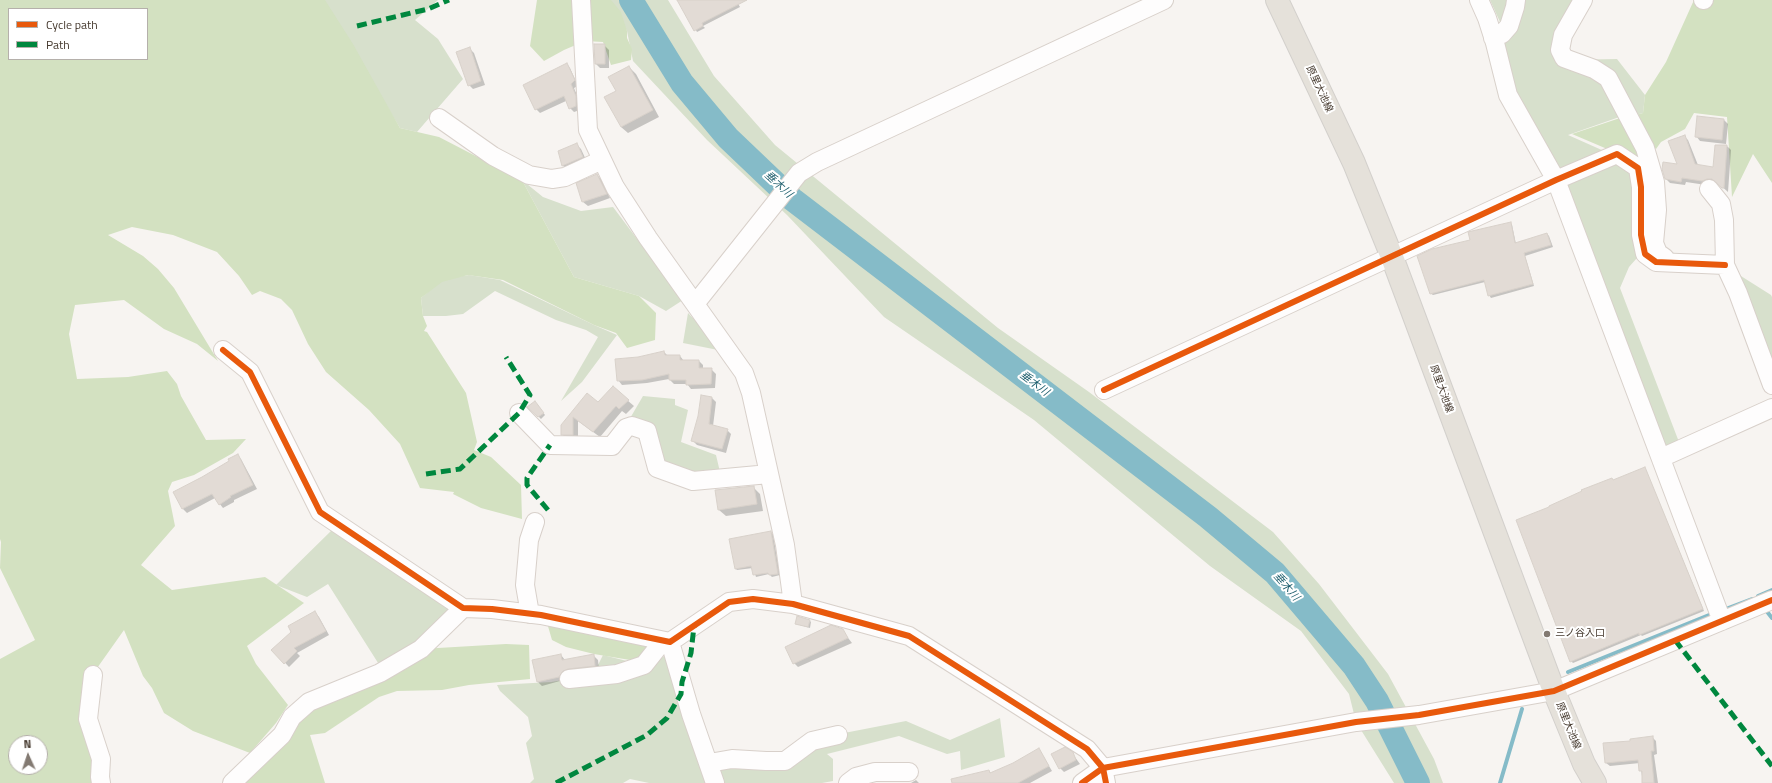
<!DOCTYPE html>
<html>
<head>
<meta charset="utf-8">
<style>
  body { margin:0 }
  #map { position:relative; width:1772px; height:783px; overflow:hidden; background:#f7f4f1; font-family:"Titillium Web",sans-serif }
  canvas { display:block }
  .legend { position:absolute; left:8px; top:8px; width:140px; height:52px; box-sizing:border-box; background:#fff; border:1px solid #b5b0ab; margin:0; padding:5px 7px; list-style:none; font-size:12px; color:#45392e }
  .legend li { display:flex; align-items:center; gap:8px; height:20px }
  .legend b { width:20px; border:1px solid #b5b0ab }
  .north { position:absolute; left:8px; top:735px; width:40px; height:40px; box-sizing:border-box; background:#fff; border:1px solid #b5b0ab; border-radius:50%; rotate:357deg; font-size:11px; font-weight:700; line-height:16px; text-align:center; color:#45392e }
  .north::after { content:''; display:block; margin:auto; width:14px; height:18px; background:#837a72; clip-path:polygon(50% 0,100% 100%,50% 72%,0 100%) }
</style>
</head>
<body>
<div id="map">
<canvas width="1772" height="783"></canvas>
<ul class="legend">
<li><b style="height:5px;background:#e8590c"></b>Cycle path</li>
<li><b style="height:5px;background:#00873e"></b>Path</li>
</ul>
<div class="north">N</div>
</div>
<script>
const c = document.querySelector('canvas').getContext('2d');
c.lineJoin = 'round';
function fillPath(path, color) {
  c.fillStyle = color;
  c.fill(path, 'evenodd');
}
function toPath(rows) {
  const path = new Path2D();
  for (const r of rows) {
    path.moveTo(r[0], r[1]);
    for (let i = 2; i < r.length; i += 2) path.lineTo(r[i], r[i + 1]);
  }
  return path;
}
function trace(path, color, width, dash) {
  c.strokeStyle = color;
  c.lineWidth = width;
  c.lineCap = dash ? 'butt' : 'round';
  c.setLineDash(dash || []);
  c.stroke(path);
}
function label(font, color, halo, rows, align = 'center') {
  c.font = font + ' "Titillium Web","Noto Sans JP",sans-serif';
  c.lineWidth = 4;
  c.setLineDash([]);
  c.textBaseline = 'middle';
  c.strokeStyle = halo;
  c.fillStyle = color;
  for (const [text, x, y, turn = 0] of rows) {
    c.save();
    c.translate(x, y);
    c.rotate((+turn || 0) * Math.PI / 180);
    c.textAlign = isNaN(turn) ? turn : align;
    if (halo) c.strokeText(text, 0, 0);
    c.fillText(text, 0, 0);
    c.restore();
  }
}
const green = toPath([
  [322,0,438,0,415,20,438,39,463,79,417,132,400,128],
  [609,0,668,0,714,76,775,145,998,328,1089,392,1273,532,1319,584,1388,674,1434,759,1443,783,1394,783,1356,722,1349,694,1301,631,1210,566,1034,420,884,317,787,215,707,140,633,61,627,31],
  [1490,0,1510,0,1509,11,1500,22],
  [1516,0,1584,0,1562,60,1617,59,1645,95,1643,113,1632,116,1628,114,1568,135,1604,151,1639,171,1644,250,1629,267,1620,288,1679,442,1662,449,1598,290,1508,95,1497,39],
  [522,180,543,197,581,211,613,207,683,300,666,311,639,296,574,277],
  [1733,271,1771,295,1772,297,1772,384],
  [469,275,500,280,594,325,617,335,582,382,561,401,598,337,586,330,556,320,495,291,463,314,446,316,423,316,421,298,443,279],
  [688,313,710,336,718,350,683,343],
  [643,396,675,399,675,405,688,410,681,442,716,455,720,472,689,474,657,468,651,429,629,420],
  [333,529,451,610,434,636,380,666,328,584,307,597,276,585],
  [603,655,639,664,657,661,666,655,669,673,691,714,700,753,774,757,839,734,906,721,950,740,1000,718,1005,757,961,770,960,751,947,754,899,736,827,754,833,759,833,781,822,783,649,783,630,779,623,783,530,783,534,779,526,743,532,736,528,717,500,691,497,685,551,682,593,675]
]);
const forest = toPath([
  [0,0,325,0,353,44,400,128,439,137,522,180,574,277,639,296,656,313,655,340,627,348,616,333,594,325,503,280,468,275,442,282,421,298,423,316,427,326,424,331,427,332,466,393,477,442,474,450,491,457,521,485,522,519,481,508,453,494,454,492,420,488,400,444,369,410,326,372,308,344,292,310,281,299,260,291,252,295,239,276,217,252,173,235,132,227,108,235,143,256,158,269,174,288,218,361,197,344,164,329,124,300,75,305,69,334,77,379,128,377,167,371,177,384,181,396,206,440,246,439,233,453,194,475,172,482,168,491,175,526,141,565,172,590,265,577,304,603,247,646,256,664,288,705,276,723,250,753,193,731,164,713,152,688,143,676,124,630,95,671,101,783,0,783,0,659,35,640,0,568,1,542,0,539],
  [9,9,147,9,147,59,9,59],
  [16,743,40,743,40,767,16,767],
  [537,0,611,0,621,12,627,31,627,38,632,49,631,60,611,65,603,42,585,41,564,50,544,61,530,46],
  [1694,0,1772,0,1772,183,1753,154,1732,197,1727,117,1694,113,1685,129,1661,142,1656,149,1647,141,1632,116,1643,113,1645,95,1666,62],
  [1629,115,1652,188,1626,157,1572,134],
  [545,616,652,645,642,662,594,654,566,647,552,640],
  [506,644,529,645,530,679,469,685,442,690,397,691,379,697,325,733,310,735,325,783,233,783,302,708,421,649]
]);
const shadow = toPath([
  [679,0,736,0,740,7,703,26,705,28,697,32],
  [604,45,609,50,609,68,600,68,596,64],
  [469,48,474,53,485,85,473,89,469,85],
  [567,64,570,68,578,86,574,88,579,100,580,110,574,112,570,108,566,101,540,113,536,109],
  [629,67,636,74,659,117,628,133,621,127,617,91],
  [1698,117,1724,120,1728,124,1726,144,1700,141,1696,136],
  [1684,136,1688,140,1698,165,1714,168,1727,146,1731,150,1728,192,1718,183,1711,182,1706,185,1686,182,1685,185,1670,183,1666,179,1678,165],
  [577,145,581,149,587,162,568,170,563,166,559,151],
  [597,175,601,179,610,198,588,206,583,202],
  [1510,223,1512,225,1516,244,1547,234,1549,236,1553,247,1525,256,1534,286,1491,298,1489,295,1485,282,1433,295,1430,293,1471,240],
  [664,352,668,356,680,356,684,361,699,361,703,365,703,369,711,369,716,374,715,388,691,389,687,384,674,384,669,379,647,383,622,385,618,380,638,358],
  [613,388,634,406,626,414,622,411,600,437,578,421,578,440,567,440,562,434,587,394,598,403],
  [702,396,712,398,716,402,713,426,727,430,731,434,726,453,697,445,693,441,699,416],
  [537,404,545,415,541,419,529,407],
  [237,455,241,459,257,489,234,500,234,502,223,508,215,498,187,513,183,509,175,493,230,462],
  [1645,468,1704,611,1642,636,1641,635,1573,663,1571,661,1613,481],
  [753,487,760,494,763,511,726,516,719,510],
  [771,532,773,534,780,575,772,577,769,574,756,577,753,568,737,570,735,568],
  [315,613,319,617,329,635,297,653,300,656,289,667,273,650],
  [809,620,811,622,810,628,796,624],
  [842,630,852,643,798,667,794,663],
  [561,655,565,660,593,655,598,660,599,670,542,686,537,681],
  [1652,737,1656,741,1657,754,1654,755,1658,783,1643,783,1640,763,1610,766,1606,763,1631,742],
  [1039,749,1052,771,1030,783,967,783,989,771,992,774,1014,764],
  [1072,753,1080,764,1064,772,1060,768],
  [916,780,919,783,911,783]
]);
const stream = toPath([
  [1758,596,1772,590],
  [1765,609,1772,618],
  [1723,610,1752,599],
  [1568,672,1714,613],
  [1500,783,1522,709]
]);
const river = toPath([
  [631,0,682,83,728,138,792,199,1208,517,1275,573,1354,666,1377,701,1418,783]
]);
const building = toPath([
  [677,0,747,0,702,23,703,26,694,31,677,0],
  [594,44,605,44,605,64,595,64,594,44],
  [470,47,481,81,468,86,456,52,470,47],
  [567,63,575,80,571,84,576,96,576,106,569,109,564,96,535,110,523,85,567,63],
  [629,66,653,110,621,127,604,97,616,91,608,77,629,66],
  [1697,116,1724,119,1722,140,1695,137,1697,116],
  [1685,135,1695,164,1713,167,1715,145,1727,145,1724,188,1722,188,1712,179,1707,179,1702,181,1682,178,1681,182,1665,179,1662,169,1663,162,1677,164,1668,141,1685,135],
  [577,143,583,157,562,166,558,151,577,143],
  [597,174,607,194,582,202,576,183,597,174],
  [1511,222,1515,243,1547,233,1551,245,1524,253,1533,284,1488,296,1484,280,1430,294,1417,256,1432,249,1470,240,1468,232,1472,231,1511,222],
  [664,351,665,355,680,355,680,360,699,360,699,368,712,368,711,384,686,385,686,380,669,380,669,374,642,380,617,381,615,359,638,357,664,351],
  [613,386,629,400,619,409,616,406,593,432,573,417,573,435,561,435,561,425,587,393,598,402,613,386],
  [701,395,712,397,709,424,728,429,722,449,691,441,698,416,701,395],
  [535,401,544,413,538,417,527,407,535,401],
  [238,454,253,485,230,496,231,497,219,505,212,494,182,509,173,492,202,477,229,461,228,459,238,454],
  [1645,467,1703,609,1639,635,1639,633,1570,662,1516,520,1549,507,1549,506,1582,491,1581,490,1612,478,1613,480,1645,467],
  [754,486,757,504,718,510,715,490,754,486],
  [771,531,778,574,769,575,768,573,753,575,751,566,735,569,729,539,771,531],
  [315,611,326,631,294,648,297,651,284,664,271,650,291,632,288,626,315,611],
  [797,616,810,620,808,627,795,624,797,616],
  [831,625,843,629,848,638,793,664,785,647,831,625],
  [561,654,562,660,594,654,595,666,568,669,563,671,559,677,537,682,532,660,561,654],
  [1653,736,1654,751,1651,751,1654,783,1642,783,1642,771,1639,771,1638,760,1605,763,1603,743,1630,741,1630,739,1653,736],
  [1065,747,1073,752,1076,760,1059,769,1051,754,1065,747],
  [1039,748,1049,766,1018,783,952,783,951,779,989,770,990,773,1013,763,1039,748]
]);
const minor = toPath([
  [581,0,588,130,615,187,648,238,744,373,751,393,785,545,793,604],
  [1479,0,1487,18,1495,43,1508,95,1556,180,1722,621],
  [1583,0,1563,35,1560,50,1564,58,1594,69,1608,78,1645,148,1655,182,1657,210,1654,243,1658,253,1665,258],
  [1703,0,1704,0],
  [1493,38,1502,34,1509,26,1515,7,1516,0],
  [439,118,493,156,529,175,552,179,565,177,602,160],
  [1709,189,1721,204,1724,220,1725,265,1738,293,1772,385],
  [695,304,799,173,817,162,1164,0],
  [223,350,250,372,320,512,463,608,492,609,541,615,670,642,729,602,753,599,793,604,909,636,1087,749,1103,768,1106,783],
  [1104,390,1556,180,1617,154,1638,168,1641,187,1641,235,1645,254,1656,262,1725,265],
  [519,413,550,445,612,446,626,428,632,426,647,431,657,468,693,481,769,474],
  [1661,458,1772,408],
  [530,614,525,585,529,540,535,522],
  [670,642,691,714,715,783],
  [93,675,88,719,101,759,100,777,101,783],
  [569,679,617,674,644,665,663,641],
  [709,763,732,759,766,761,785,761,812,741,838,735],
  [232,783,282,735,292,717,309,702,380,673,421,649,463,608],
  [848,783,856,777,875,772,909,772],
  [1082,783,1103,768,1356,722,1419,715,1554,691,1772,600]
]);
const major = toPath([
  [1277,0,1354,163,1392,257,1554,691,1584,764,1595,783]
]);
const quiet = toPath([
  [357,26,428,9,449,0],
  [426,474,460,469,519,413,530,395,506,357],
  [548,510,527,485,527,478,550,445],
  [1675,640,1772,766],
  [556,783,647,735,667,718,681,694,682,682,691,653,694,626]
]);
const cycleway = toPath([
  [223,350,250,372,320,512,463,608,492,609,541,615,670,642,729,602,753,599,793,604,909,636,1087,749,1103,768,1106,783],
  [1104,390,1556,180,1617,154,1638,168,1641,187,1641,235,1645,254,1656,262,1725,265],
  [1082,783,1103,768,1356,722,1419,715,1554,691,1772,600]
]);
const markers = [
  [1547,634,4,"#837a72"]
];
const streetNames = [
  ["原里大池線",1319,89,65],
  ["原里大池線",1441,389,70],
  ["原里大池線",1568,726,68]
];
const poiNames = [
  ["三ノ谷入口",1555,634]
];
const waterNames = [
  ["垂木川",778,185,43],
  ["垂木川",1034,384,37],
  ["垂木川",1286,587,49]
];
fillPath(green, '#d7e0cc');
fillPath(forest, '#d3e1c1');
fillPath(shadow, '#0003');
trace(stream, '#85bbc8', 4);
trace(river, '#85bbc8', 24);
fillPath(building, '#e2dbd5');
trace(building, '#d8d1ca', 1);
trace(minor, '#d8d0ca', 20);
trace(major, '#d3d0cc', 24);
trace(minor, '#fefdfd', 18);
trace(major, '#e5e1da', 22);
trace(quiet, '#00873e', 5, [10, 5]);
trace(cycleway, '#e8590c', 6);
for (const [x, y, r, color] of markers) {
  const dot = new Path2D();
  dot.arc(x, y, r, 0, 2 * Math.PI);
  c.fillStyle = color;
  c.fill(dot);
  trace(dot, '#fff', 1.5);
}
label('10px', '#45392e', '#fff', streetNames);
label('10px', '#45392e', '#fff', poiNames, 'left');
label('italic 11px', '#1f5f6e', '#fff', waterNames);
</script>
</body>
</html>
